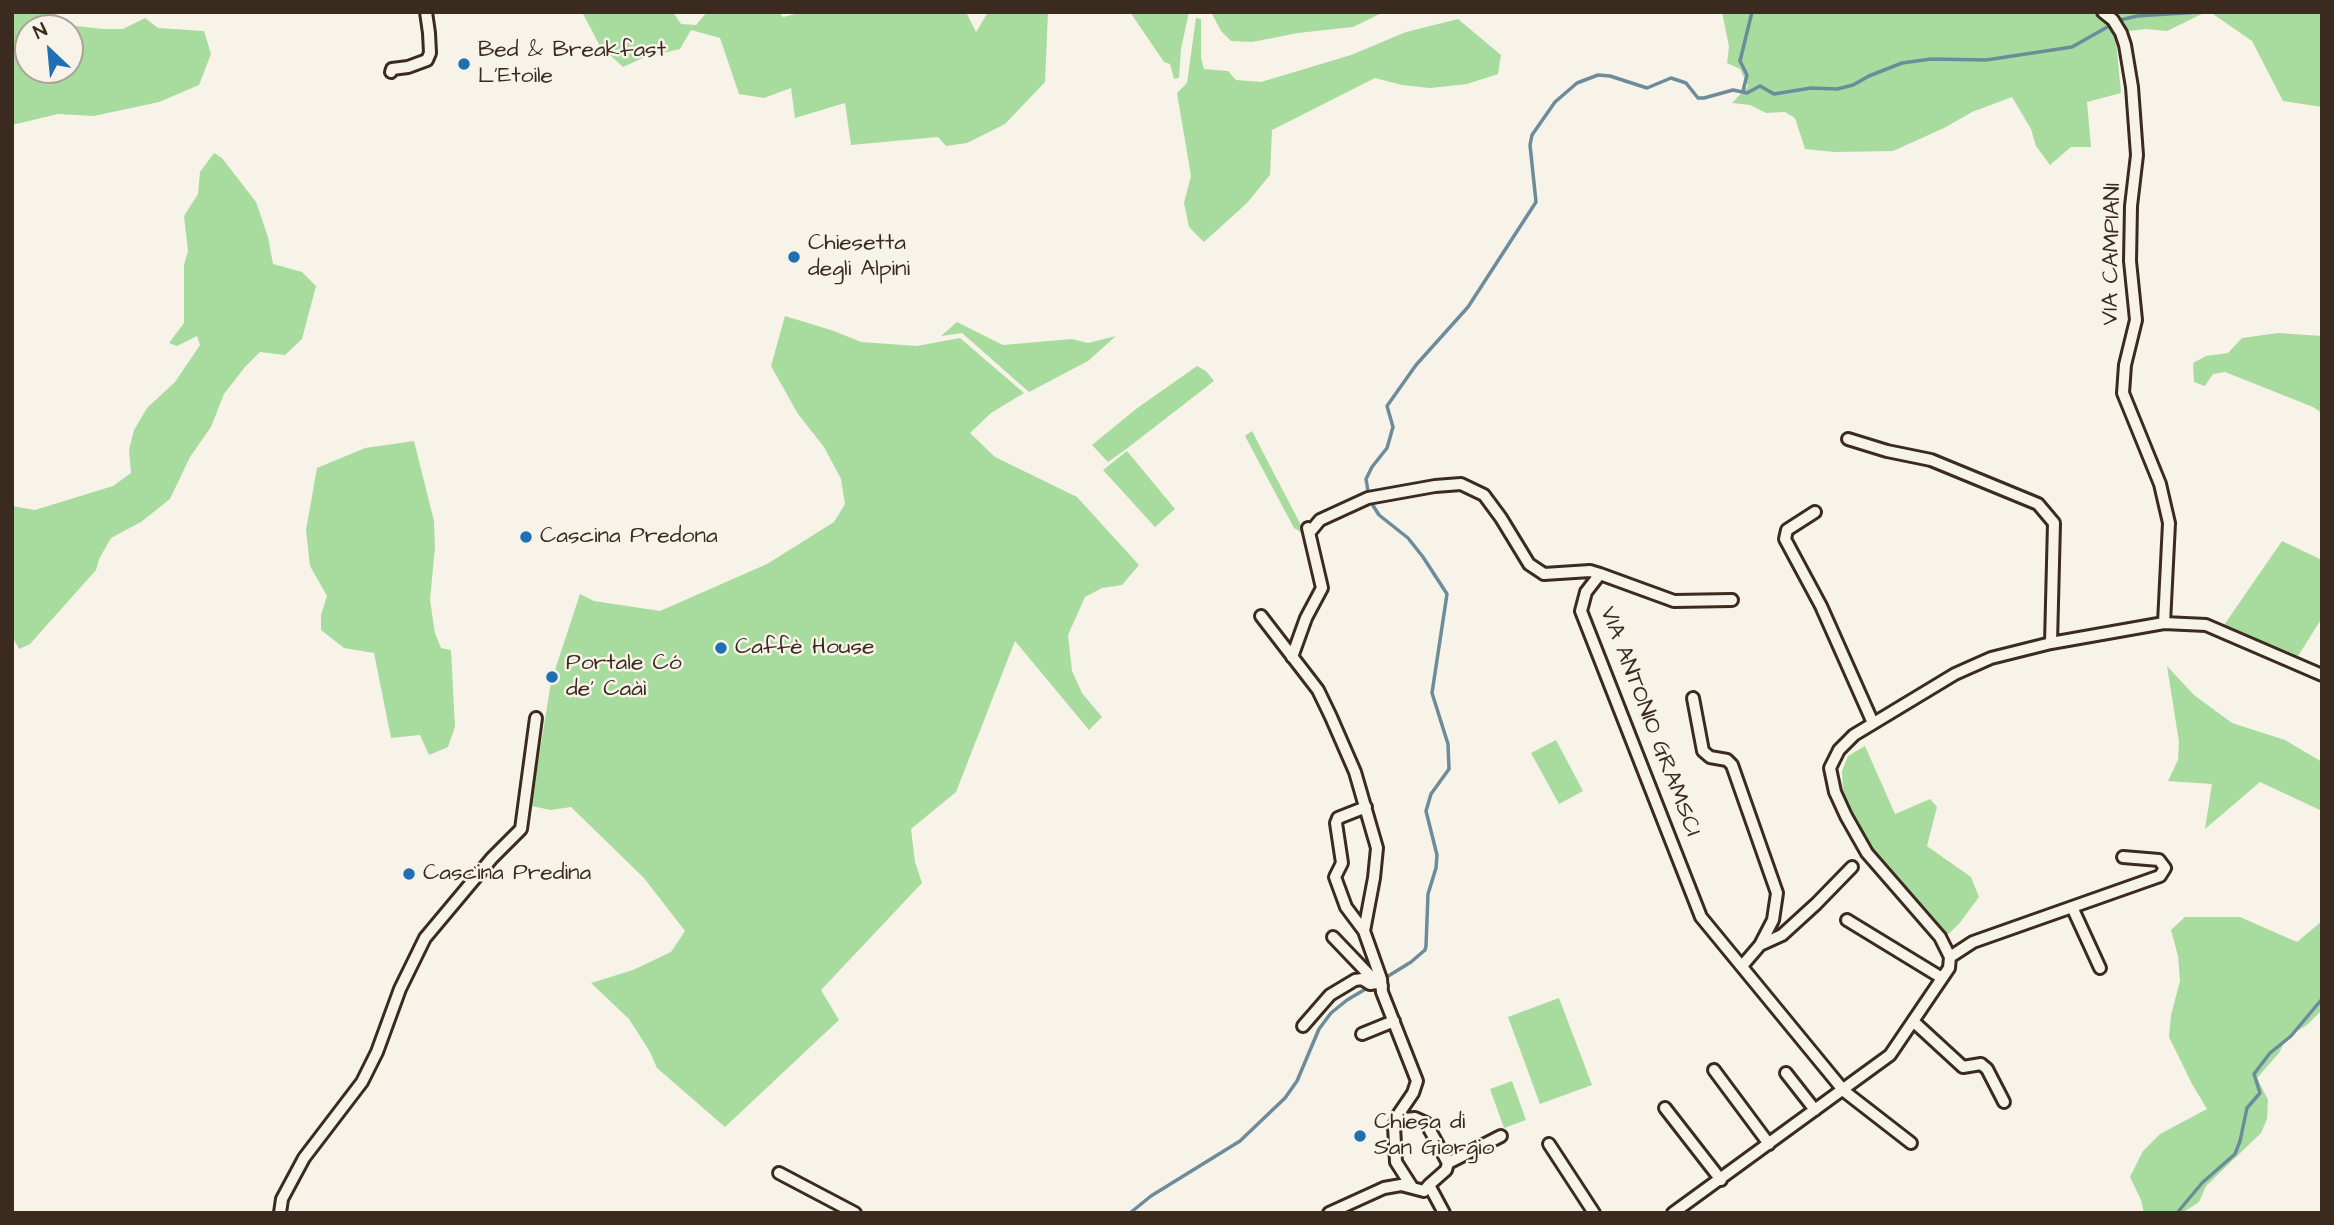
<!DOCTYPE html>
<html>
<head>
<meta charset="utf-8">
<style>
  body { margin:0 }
  #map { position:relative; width:2334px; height:1225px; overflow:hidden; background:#f7f3e8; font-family:"Architects Daughter",sans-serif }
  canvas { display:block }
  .frame { position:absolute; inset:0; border:14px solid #3b2a1e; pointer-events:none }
  .north { position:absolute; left:14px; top:14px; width:70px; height:70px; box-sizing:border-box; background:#f7f3e8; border:2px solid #aca397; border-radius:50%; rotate:334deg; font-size:19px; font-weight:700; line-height:28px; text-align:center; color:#3b2a1e }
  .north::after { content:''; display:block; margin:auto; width:24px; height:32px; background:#1f6fb2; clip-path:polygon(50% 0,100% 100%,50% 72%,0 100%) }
</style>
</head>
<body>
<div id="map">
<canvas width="2334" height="1225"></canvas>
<div class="frame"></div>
<div class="north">N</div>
</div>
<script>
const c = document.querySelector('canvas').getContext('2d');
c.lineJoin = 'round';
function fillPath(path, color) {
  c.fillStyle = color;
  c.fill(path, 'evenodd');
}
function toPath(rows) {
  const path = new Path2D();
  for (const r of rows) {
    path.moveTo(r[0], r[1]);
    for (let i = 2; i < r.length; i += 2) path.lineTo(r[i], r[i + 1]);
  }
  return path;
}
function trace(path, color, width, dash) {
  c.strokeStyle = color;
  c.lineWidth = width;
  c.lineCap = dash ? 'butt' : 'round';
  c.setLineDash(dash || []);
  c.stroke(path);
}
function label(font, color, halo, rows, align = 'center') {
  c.font = font + ' "Architects Daughter",sans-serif';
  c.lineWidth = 5;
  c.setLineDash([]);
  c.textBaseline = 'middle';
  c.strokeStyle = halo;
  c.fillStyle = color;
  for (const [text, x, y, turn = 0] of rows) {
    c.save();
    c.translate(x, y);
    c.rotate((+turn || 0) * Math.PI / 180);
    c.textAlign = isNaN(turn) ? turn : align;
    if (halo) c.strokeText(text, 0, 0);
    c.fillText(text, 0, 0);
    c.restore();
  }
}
const green = toPath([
  [12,12,56,12,58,24,103,29,123,29,145,18,158,28,204,31,211,54,199,85,159,102,94,116,58,114,12,125],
  [28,28,70,28,70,70,28,70],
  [582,12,673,12,681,24,696,25,707,12,779,12,783,17,803,12,966,12,976,32,988,12,1048,12,1045,82,1005,124,967,143,946,146,938,137,851,145,845,103,795,118,791,88,764,98,739,94,720,38,691,30,680,49,643,58,623,67,600,46],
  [1130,12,1189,12,1181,49,1179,78,1174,79,1170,64,1164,62],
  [1211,12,1384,12,1353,27,1298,33,1252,42,1231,41,1221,31],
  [1722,12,2094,12,2105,19,2116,41,2121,93,2087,102,2091,147,2071,147,2050,165,2036,146,2031,129,2012,97,1972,112,1944,128,1893,151,1835,152,1805,149,1795,118,1785,112,1766,113,1750,105,1732,103,1748,86,1740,69,1727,63,1729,47],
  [2118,12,2206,12,2167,31,2146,29,2129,31],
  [2210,12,2322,12,2322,107,2283,101,2252,41],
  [1196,18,1201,19,1201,58,1204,69,1228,71,1236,80,1261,82,1351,55,1406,32,1458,19,1501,55,1498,74,1467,84,1430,88,1402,85,1375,78,1272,130,1270,175,1247,203,1204,242,1189,227,1184,203,1191,176,1177,93,1187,83],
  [214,153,222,158,256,202,268,237,273,264,302,272,316,286,302,339,285,355,260,352,245,367,224,394,211,427,190,457,170,499,141,522,111,538,99,559,96,570,30,644,19,649,12,636,12,506,35,510,113,486,131,473,129,450,134,430,147,408,175,382,200,345,197,336,177,346,169,343,184,323,184,265,188,251,184,216,198,194,200,172],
  [785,316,834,331,861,342,917,346,960,338,1024,393,991,413,970,433,995,457,1077,497,1139,565,1122,585,1102,588,1085,597,1068,635,1072,671,1082,693,1102,717,1089,730,1015,641,956,792,911,829,915,862,922,883,821,990,839,1020,725,1127,657,1068,650,1052,629,1019,591,983,633,970,671,952,685,931,644,878,571,807,551,810,531,806,551,682,580,594,594,601,660,611,767,564,834,522,845,504,841,479,824,447,798,414,771,366],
  [957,322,1003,345,1072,339,1088,343,1116,336,1088,361,1029,392,962,333,941,336],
  [2278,333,2322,336,2322,413,2313,407,2225,372,2213,374,2205,386,2194,382,2193,363,2206,356,2228,353,2242,338],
  [1197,366,1206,371,1214,381,1125,450,1108,462,1092,445,1136,409],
  [1252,431,1306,535,1294,528,1245,436],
  [414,441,434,521,435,547,430,600,435,633,441,648,451,650,455,727,448,747,429,755,420,735,391,738,374,653,344,648,321,630,321,615,327,596,310,566,306,530,317,468,365,448],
  [1127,451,1175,509,1155,527,1103,470],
  [2282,541,2322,560,2322,618,2298,656,2224,625],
  [2167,666,2194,695,2232,723,2285,740,2322,762,2322,811,2260,782,2205,829,2212,784,2168,781,2178,760,2179,742],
  [1556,740,1583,791,1559,804,1531,753],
  [1865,746,1895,814,1930,799,1937,807,1927,846,1971,877,1979,897,1959,924,1945,937,1874,855,1854,826,1843,796,1842,771,1848,756],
  [2185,917,2240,917,2297,942,2322,921,2322,1010,2307,1025,2287,1037,2279,1053,2257,1078,2268,1100,2267,1119,2261,1133,2206,1186,2199,1202,2182,1213,2144,1213,2141,1200,2130,1177,2143,1151,2160,1134,2207,1109,2192,1084,2169,1037,2171,1015,2180,981,2178,956,2171,930],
  [1559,998,1592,1085,1540,1104,1508,1017],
  [1512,1081,1526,1120,1504,1128,1490,1089]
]);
const stream = toPath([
  [2120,20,2137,16,2199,12],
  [1743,91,1747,75,1740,61,1752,12],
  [1368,491,1366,479,1372,467,1387,448,1393,427,1387,406,1416,365,1468,307,1536,202,1530,145,1532,135,1555,102,1577,83,1598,75,1610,76,1647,88,1671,78,1686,83,1698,98,1704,98,1733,90,1747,93,1760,86,1774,94,1811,88,1837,89,1853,85,1869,76,1902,63,1931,59,1986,60,2072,47,2111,25],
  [1372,504,1379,515,1408,538,1423,557,1447,594,1432,693,1448,744,1449,769,1431,794,1426,811,1437,855,1436,868,1428,894,1426,946,1425,950,1411,962,1385,978],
  [1130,1213,1151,1196,1240,1141,1285,1098,1297,1081,1319,1029,1331,1013,1347,1000,1369,987],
  [2177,1213,2202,1183,2235,1154,2240,1141,2247,1108,2260,1093,2254,1074,2270,1053,2291,1036,2322,999]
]);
const street = toPath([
  [2103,12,2113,20,2121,33,2125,45,2132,87,2137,155,2131,206,2130,261,2136,320,2125,365,2123,393,2160,484,2169,523,2164,623],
  [391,72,392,69,408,67,427,60,430,53,429,33,426,12],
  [1848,439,1887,451,1931,460,2038,504,2054,523,2051,643],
  [1815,512,1787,530,1785,539,1821,606,1873,723],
  [1310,532,1320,520,1368,498,1435,486,1461,484,1484,495,1501,518,1529,564,1544,574,1590,571,1600,574],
  [1732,600,1674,601,1600,574,1586,592,1581,611,1701,917,1844,1091,1911,1143],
  [1261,616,1318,690,1331,717,1355,772,1377,848,1374,878,1364,931,1381,979,1382,992,1417,1081,1413,1093,1398,1115,1394,1126,1396,1162,1412,1187],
  [1292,657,1306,618,1322,588,1308,528],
  [1693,698,1703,751,1710,757,1727,760,1732,765,1777,893,1773,920,1760,945,1742,966],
  [2072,907,2100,968],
  [1847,920,1942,978],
  [1364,931,1346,907,1335,877,1342,863,1336,823,1338,818,1366,807],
  [1333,937,1377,983],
  [1760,945,1782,935,1816,904,1852,867],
  [1950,957,1940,937,1867,853,1846,816,1835,792,1830,768,1839,750,1854,735,1955,674,1991,658,2051,643,2164,623,2206,625,2322,675],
  [1950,957,1973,942,2160,876,2165,868,2159,860,2123,857],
  [1914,1022,1963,1067,1981,1064,1987,1069,2004,1102],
  [1303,1026,1330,995,1355,980,1362,979,1370,984,1377,983,1382,986],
  [1362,1034,1394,1021],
  [1714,1070,1769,1144],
  [1786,1073,1815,1110],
  [1665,1108,1721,1180],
  [1396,1120,1415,1118,1426,1123,1448,1163],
  [1549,1144,1594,1213],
  [779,1173,855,1213],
  [1429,1185,1446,1170,1448,1163,1501,1136],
  [280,1213,282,1199,304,1158,362,1082,377,1052,400,989,425,938,492,858,521,829,536,718],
  [1329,1213,1384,1188,1401,1185,1424,1191,1429,1185,1444,1213],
  [1673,1213,1890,1055,1949,968,1950,957]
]);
const markers = [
  [464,64,7,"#1f6fb2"],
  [794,257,7,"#1f6fb2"],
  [526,537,7,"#1f6fb2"],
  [721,648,7,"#1f6fb2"],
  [552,677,7,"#1f6fb2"],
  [409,874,7,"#1f6fb2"],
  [1360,1136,7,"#1f6fb2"]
];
const poiNames = [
  ["Bed & Breakfast",478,51],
  ["L'Etoile",478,77],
  ["Chiesetta",808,244],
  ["degli Alpini",808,270],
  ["Cascina Predona",540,537],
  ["Caffè House",735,648],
  ["Portale Có",566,664],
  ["de' Caàì",566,690],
  ["Cascina Predina",423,874],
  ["Chiesa di",1374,1123],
  ["San Giorgio",1374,1149]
];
const streetNames = [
  ["VIA CAMPIANI",2113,254,-89],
  ["VIA ANTONIO GRAMSCI",1649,722,69]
];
fillPath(green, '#a8dc9e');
trace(stream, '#6d8c9b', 3.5);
trace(street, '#3b2a1e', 16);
trace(street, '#f7f3e8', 10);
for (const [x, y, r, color] of markers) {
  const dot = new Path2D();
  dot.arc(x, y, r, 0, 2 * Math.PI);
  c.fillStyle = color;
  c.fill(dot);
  trace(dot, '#f7f3e8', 2.5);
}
label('23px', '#3b2a1e', '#f7f3e8', poiNames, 'left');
label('23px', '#3b2a1e', '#f7f3e8', streetNames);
</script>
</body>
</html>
